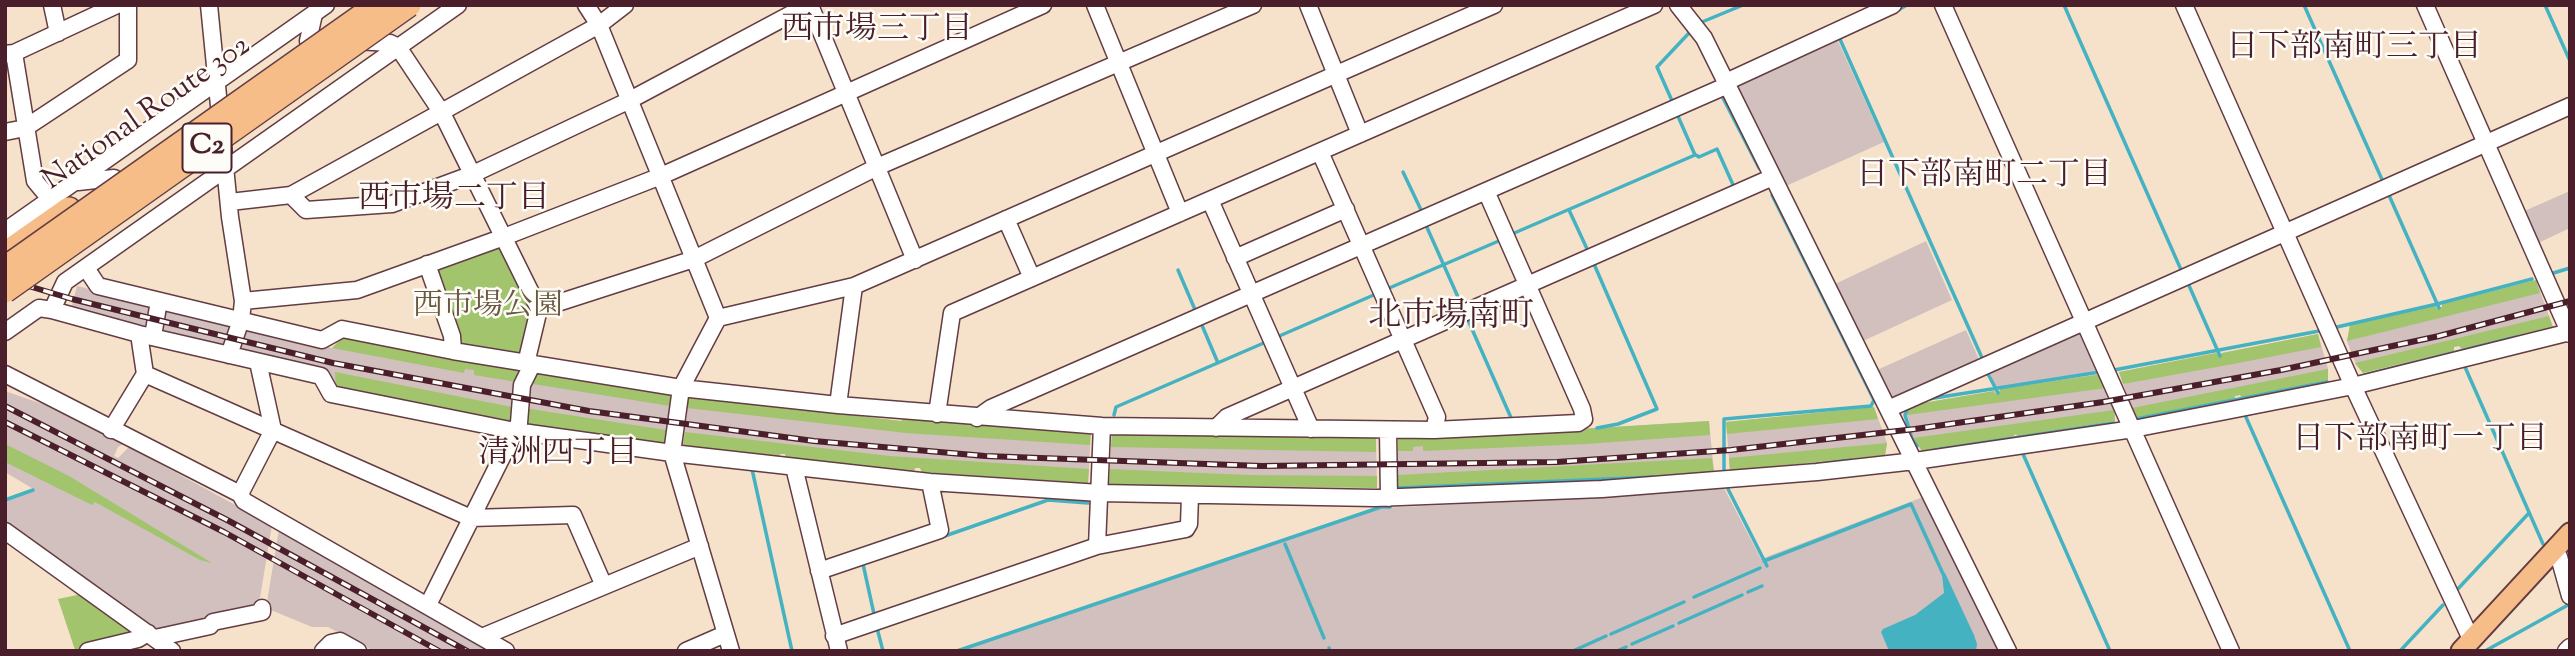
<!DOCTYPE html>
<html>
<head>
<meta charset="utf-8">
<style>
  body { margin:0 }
  #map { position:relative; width:2575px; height:656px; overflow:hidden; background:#f6e2ca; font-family:"Sorts Mill Goudy",serif }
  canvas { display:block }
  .frame { position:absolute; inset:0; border:7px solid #4a1f2b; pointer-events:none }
</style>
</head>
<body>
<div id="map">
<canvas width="2575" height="656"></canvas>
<div class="frame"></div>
</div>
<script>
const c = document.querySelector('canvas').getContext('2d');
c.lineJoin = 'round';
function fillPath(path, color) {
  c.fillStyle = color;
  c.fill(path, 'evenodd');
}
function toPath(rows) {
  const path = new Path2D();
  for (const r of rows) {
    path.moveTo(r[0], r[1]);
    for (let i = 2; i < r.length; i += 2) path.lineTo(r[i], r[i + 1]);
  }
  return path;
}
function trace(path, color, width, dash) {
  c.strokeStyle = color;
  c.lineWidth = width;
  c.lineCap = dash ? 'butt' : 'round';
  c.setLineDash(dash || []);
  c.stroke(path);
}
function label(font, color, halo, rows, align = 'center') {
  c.font = font + ' "Sorts Mill Goudy","Noto Serif JP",serif';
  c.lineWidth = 5;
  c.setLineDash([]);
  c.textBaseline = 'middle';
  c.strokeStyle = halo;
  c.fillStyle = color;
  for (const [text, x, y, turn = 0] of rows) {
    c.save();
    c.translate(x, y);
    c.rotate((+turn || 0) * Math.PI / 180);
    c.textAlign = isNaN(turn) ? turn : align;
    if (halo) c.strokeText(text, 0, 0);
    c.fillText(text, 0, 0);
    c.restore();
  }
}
const industrial = toPath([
  [1838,41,1884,142,1786,186,1737,87],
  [2570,191,2570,228,2536,244,2522,212],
  [1926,241,1952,300,1863,341,1835,284],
  [2536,280,2553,327,2462,349,2459,346,2454,347,2454,351,2363,373,2356,365,2347,341,2350,325,2435,305,2437,309,2442,307,2442,304],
  [77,286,152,304,147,330,71,310],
  [168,308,232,324,224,349,162,332,158,329,164,310],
  [245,327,332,348,345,335,522,369,516,384,510,414,513,424,336,390,237,352],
  [2081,328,2101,371,1996,388,1989,371],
  [1966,330,1981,364,1897,402,1891,397,1877,370],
  [2318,334,2328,369,2328,381,2242,398,2240,395,2235,396,2234,400,2135,418,2119,372,2216,353,2220,356,2222,353],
  [534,371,672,393,664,446,522,425,526,385],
  [2102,374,2115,414,2115,421,2018,437,2016,434,2012,437,1922,451,1913,438,1907,415,1911,405,1994,391,1996,394,1999,393,2000,389],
  [5,391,51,407,123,444,118,447,114,456,118,458,129,447,272,525,258,610,159,634,5,523,5,502,35,490,5,472],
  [689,396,901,421,906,417,1091,430,1088,483,922,472,920,468,915,468,914,471,786,459,785,454,780,454,779,458,683,445],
  [1874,407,1887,443,1885,455,1730,471,1726,422],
  [1709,421,1714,472,1604,479,1398,487,1398,435,1597,428],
  [1112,432,1376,434,1377,488,1109,484],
  [1724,488,1761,559,1923,497,2000,651,960,651,1381,508,1608,497],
  [279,529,489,651,374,651,328,627,312,627,266,608]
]);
const green = toPath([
  [497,246,502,249,534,313,522,353,517,356,464,347,458,342,436,267],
  [2536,280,2540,293,2347,341,2350,325,2435,305,2437,309,2442,307,2442,304],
  [2549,316,2553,327,2462,349,2459,346,2454,347,2454,351,2363,373,2355,363],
  [2318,334,2321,347,2233,364,2123,384,2119,372,2216,353,2220,356,2222,353],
  [345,335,522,369,517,382,474,375,474,370,465,369,464,373,332,348],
  [2328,369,2328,381,2242,398,2240,395,2235,396,2234,400,2135,418,2132,408],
  [534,371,672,393,670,406,527,383],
  [335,372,512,407,513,424,336,390],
  [2102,374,2106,388,1907,415,1911,405,1994,391,1996,394,1999,393,2000,389],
  [689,396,901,421,906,417,1091,430,1090,445,906,433,687,408],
  [1874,407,1878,419,1727,434,1726,422],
  [524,408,666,430,664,446,522,425],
  [2114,410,2115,421,2018,437,2016,434,2012,437,1922,451,1913,438],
  [1709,421,1710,435,1586,444,1423,451,1423,446,1413,447,1413,451,1398,451,1398,435,1597,428],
  [685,432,890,456,1089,469,1088,483,922,472,920,468,915,468,914,471,786,459,785,454,780,454,779,458,683,445],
  [1112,432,1376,434,1376,452,1111,447],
  [1887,443,1885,455,1730,471,1729,458],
  [5,444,69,476,212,563,200,560,95,502,92,505,5,462],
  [1712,458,1714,472,1604,479,1398,487,1398,475],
  [1110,469,1247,475,1377,476,1377,488,1109,484],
  [82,594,134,631,133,636,75,650,58,599]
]);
const water = toPath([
  [1945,573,1974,635,1977,644,1976,651,1889,651,1881,632,1883,629,1915,615,1944,593,1942,574]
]);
const stream = toPath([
  [2064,5,2182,272],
  [2304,5,2384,184],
  [2545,5,2570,61],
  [1898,10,1907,5],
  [1702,22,1743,5],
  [1839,37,1983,360],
  [1723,98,1759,168],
  [1673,103,1657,67,1689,33],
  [1696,155,1699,157,1717,149,1734,187],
  [1403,172,1422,212],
  [2388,193,2439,308],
  [1569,210,1588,251],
  [1425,223,1462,306],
  [1512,234,1695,155,1677,114],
  [1594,264,1657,409,1618,424,1597,428],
  [1178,270,1196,312],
  [2550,274,2570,268],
  [2187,281,2220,356],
  [1387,289,1501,240],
  [1468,320,1512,420],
  [1201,323,1218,363],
  [2337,327,2437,304,2532,279],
  [1277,337,1376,294],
  [2465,367,2543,544],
  [2114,370,2319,331],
  [1987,372,1998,393],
  [2365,375,2516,337],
  [1928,399,2100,372],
  [1909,406,1905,415,1912,439,1917,446],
  [1114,415,1116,407,1266,342],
  [2245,415,2350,651],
  [2136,419,2327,382],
  [1934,450,2114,423],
  [2023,454,2110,651],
  [1810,465,1851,460],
  [752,469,792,651],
  [1726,472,1724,472,1724,419,1871,406,1874,400,1772,195],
  [1398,488,1652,477],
  [1728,489,1767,566],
  [5,500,33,490],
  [942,537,1048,500,1088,503],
  [1285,544,1324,638],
  [1764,561,1911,504,1944,576],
  [865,563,863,564,874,614],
  [1748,592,1762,586],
  [2455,592,2529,513],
  [1694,597,1760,568],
  [1679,623,1742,595],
  [877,628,883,651],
  [1611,634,1684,602],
  [1632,644,1673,626],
  [1329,648,1330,651],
  [957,651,1381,507,1390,507],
  [1573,651,1606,636],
  [1617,651,1626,647],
  [2400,651,2443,605],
  [2485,651,2568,605]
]);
const minor = toPath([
  [52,5,58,33],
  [209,5,230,217,243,301,241,320,229,355],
  [586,5,599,25,718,318],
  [810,5,915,260],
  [1095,5,1180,213],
  [1308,5,1360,134],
  [1678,5,1704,38,2008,651],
  [1943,5,2231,651],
  [2184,5,2353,386,2471,639],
  [2425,5,2570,334],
  [308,41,314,14],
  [356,41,390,43,398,47,442,113,539,309,528,355,530,369,522,385,519,423,428,605],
  [14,53,35,181,50,199],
  [5,54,14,53,117,5],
  [1726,82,1893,5],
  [5,132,25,128,128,60,128,5],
  [1320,152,1437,417,1434,430],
  [78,182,114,178],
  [291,195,306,210,392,204,473,174,630,100,808,5],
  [1210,200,1311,429],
  [230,202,291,195,599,25,625,5],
  [1006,219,1032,278],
  [5,231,326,5],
  [1235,258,1346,209],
  [427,264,452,336,453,351],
  [86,268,98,286,322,340,342,329,453,351,681,388,838,405,1102,426,1434,430,1578,423,1584,419,1582,409,1486,191],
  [243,301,357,290,504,237,661,176,1043,5],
  [539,309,694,259,877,167,1253,5],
  [52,310,65,282,458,5],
  [5,332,39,308,52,310,139,334,321,376,331,394,515,431,672,453,930,482,1100,493,1375,498,1602,489,1817,472,1915,461,2133,429,2226,411,2353,386,2570,332],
  [153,336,159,301],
  [5,374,240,494,244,501,277,520,506,651],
  [145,374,471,518,573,515,604,586],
  [838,405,854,286],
  [1888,409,2570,106],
  [937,414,952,313,1654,5],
  [977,418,991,408,1728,85],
  [1216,428,1227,417,1773,177],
  [111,430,145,374,139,334],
  [1388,430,1389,498],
  [794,467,839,651],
  [240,494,273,430,258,362],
  [5,531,172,651],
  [1097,546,1102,426],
  [2554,549,2559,557,2570,596],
  [819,571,940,530,930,482],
  [834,636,1097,546,1186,529,1189,524,1190,496],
  [482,637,700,546],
  [155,638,210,626,213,622,262,612,262,608],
  [88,651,138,639,148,633],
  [323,651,331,643,340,641,358,651],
  [686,651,725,634],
  [731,651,672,453,681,388,718,318,854,286,1494,5],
  [2566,651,2570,647]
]);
const major = toPath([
  [2461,651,2570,533]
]);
const highway = toPath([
  [9,251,69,209]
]);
const rail = toPath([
  [5,279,72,299,333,363,589,411,814,441,985,456,1262,466,1557,462,1731,450,1915,429,2103,402,2281,370,2439,336,2570,301],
  [5,406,229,521,467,651],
  [5,422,224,532,439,651]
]);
const highwayBridge = toPath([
  [5,268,377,5],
  [5,291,409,5]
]);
const shields = [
  [207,148,49]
];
const shieldNames = [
  ["C2",207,148]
];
const streetNames = [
  ["National Route 302",148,115,-35]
];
const parkNames = [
  ["西市場公園",488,309]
];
const neighbourhoodNames = [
  ["西市場三丁目",877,33],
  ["日下部南町三丁目",2354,51],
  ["日下部南町二丁目",1984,179],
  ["西市場二丁目",454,202],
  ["日下部南町一丁目",2420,443],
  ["清洲四丁目",558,457]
];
const quarterNames = [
  ["北市場南町",1451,319]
];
fillPath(industrial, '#d1c0bd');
fillPath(green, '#a2c46d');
fillPath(water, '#45b2c2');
trace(stream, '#45b2c2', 3.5);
trace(minor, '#643c43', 19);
trace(major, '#643c43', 23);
trace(highway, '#643c43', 26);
trace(minor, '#fff', 16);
trace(major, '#f7bd88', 19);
trace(highway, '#f7bd88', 23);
trace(rail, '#4a1f2b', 6);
trace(rail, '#fdfcf7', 3.5, [10]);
trace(highwayBridge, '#643c43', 26, []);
trace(highwayBridge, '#f7bd88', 23);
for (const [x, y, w] of shields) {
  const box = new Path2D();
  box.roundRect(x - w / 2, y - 24.5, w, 49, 5);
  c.fillStyle = '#fdfcf7';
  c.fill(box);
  trace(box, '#4a1f2b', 2);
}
label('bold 28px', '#4a1f2b', null, shieldNames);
label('30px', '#4a1f2b', '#fdfcf7', streetNames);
label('30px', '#695942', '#fdfcf7', parkNames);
label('32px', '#4a1f2b', '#fdfcf7', neighbourhoodNames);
label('33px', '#4a1f2b', '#fdfcf7', quarterNames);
</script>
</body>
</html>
